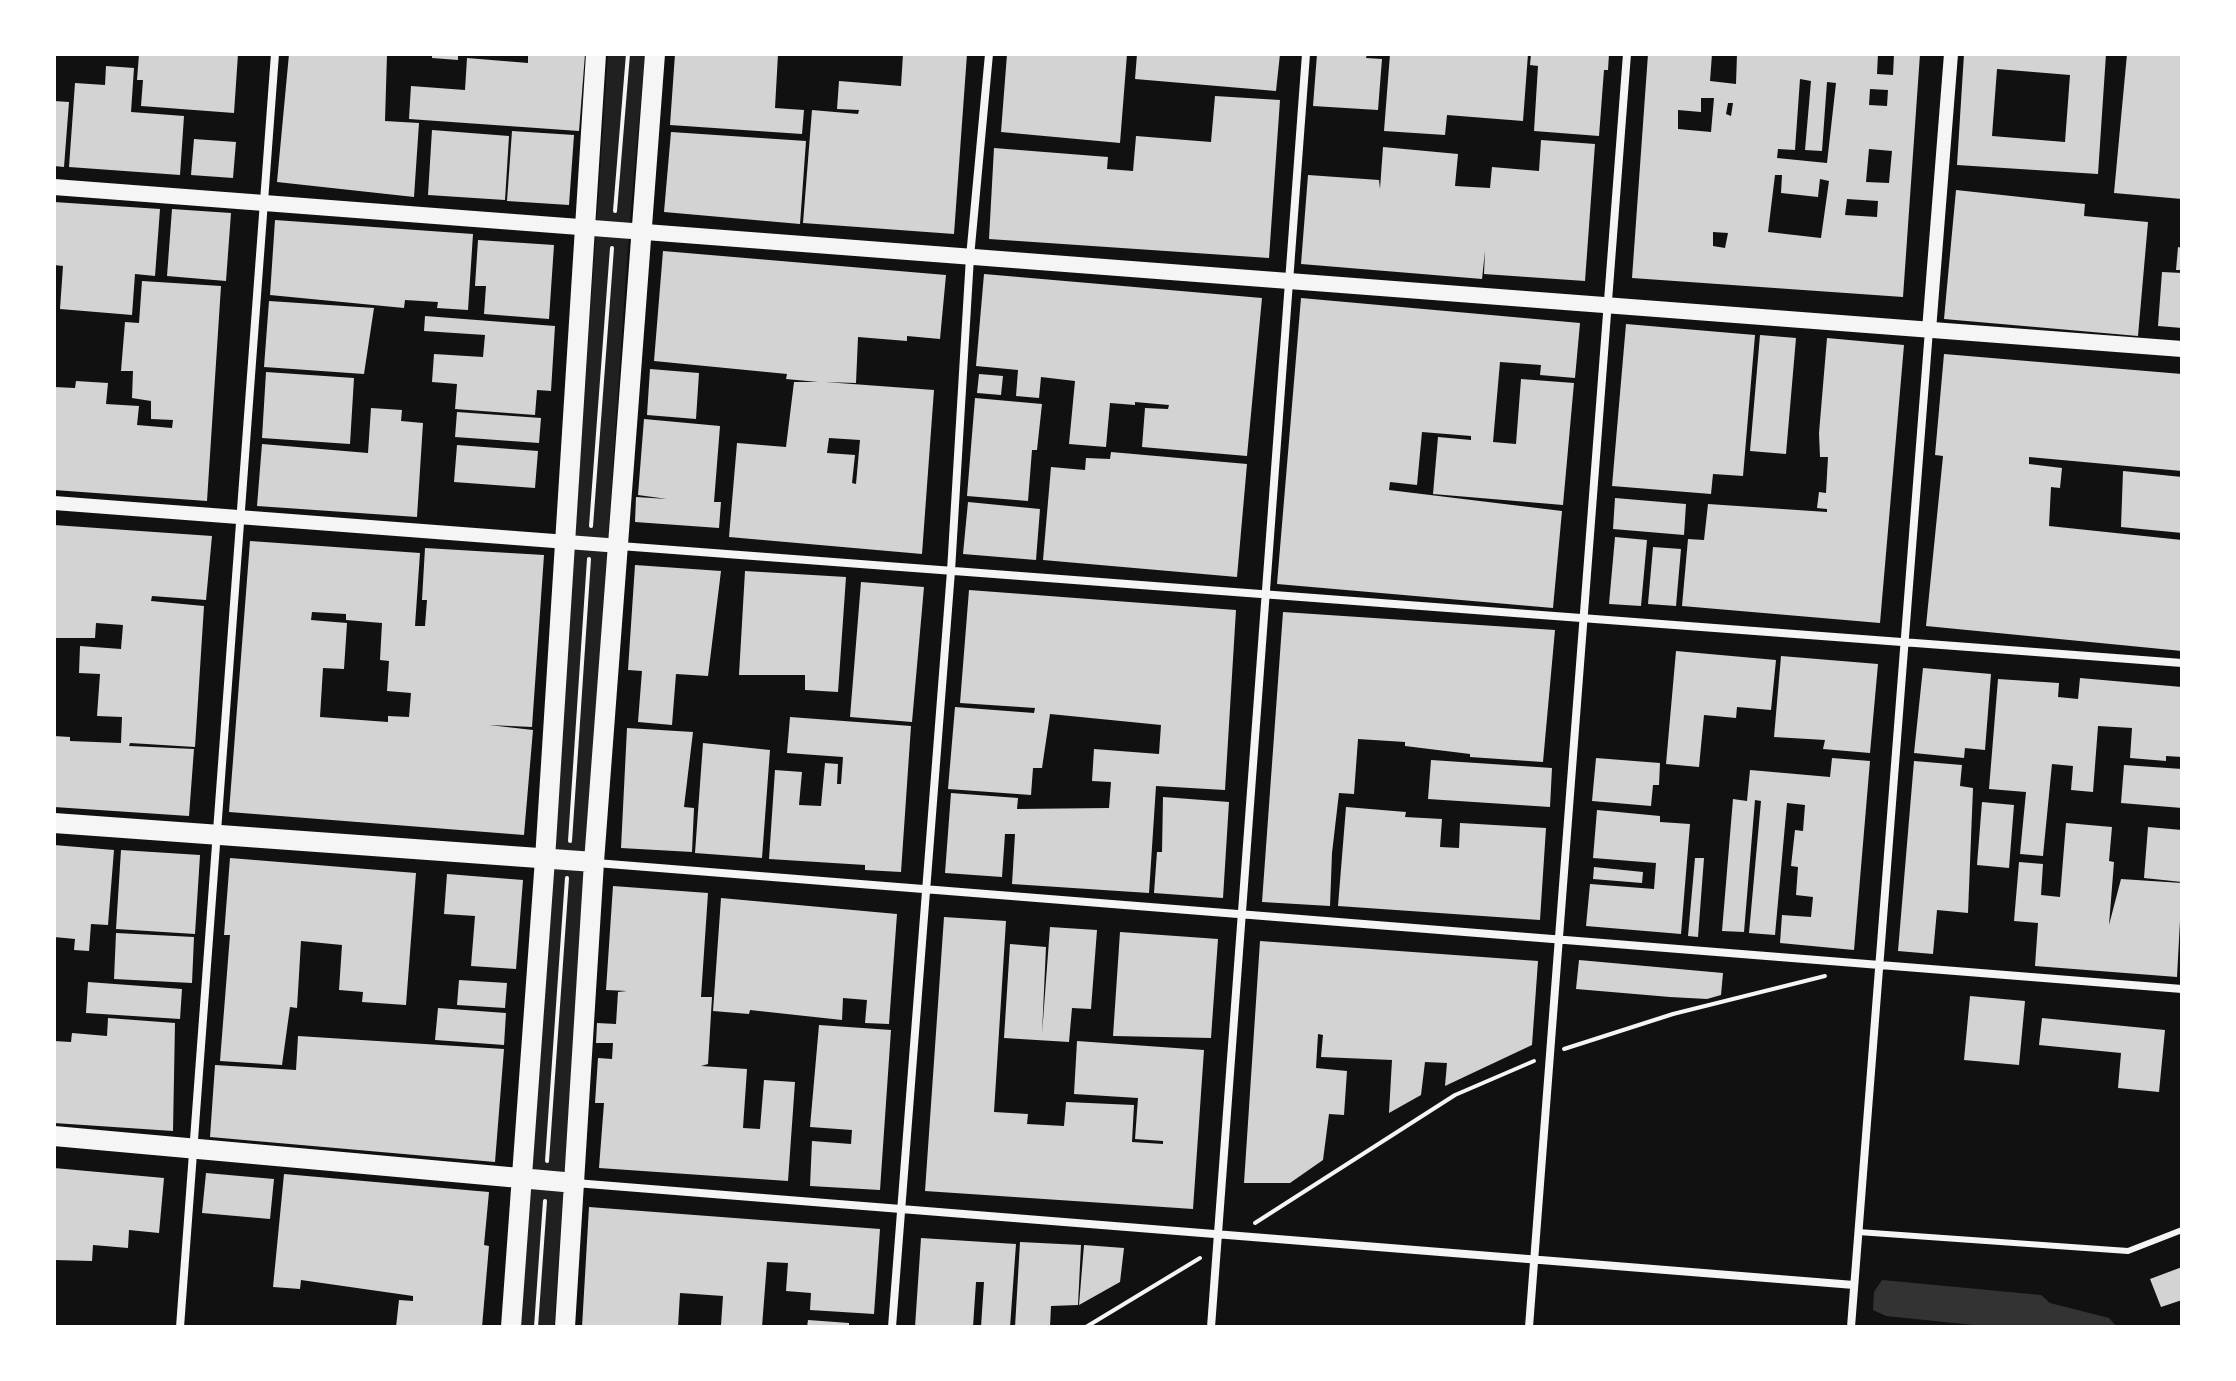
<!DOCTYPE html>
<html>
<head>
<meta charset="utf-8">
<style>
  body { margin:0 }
  #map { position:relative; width:2236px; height:1381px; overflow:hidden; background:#111; font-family:Arial,sans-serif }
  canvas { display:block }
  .frame { position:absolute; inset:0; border:56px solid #fff; pointer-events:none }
</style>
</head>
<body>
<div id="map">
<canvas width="2236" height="1381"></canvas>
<div class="frame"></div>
</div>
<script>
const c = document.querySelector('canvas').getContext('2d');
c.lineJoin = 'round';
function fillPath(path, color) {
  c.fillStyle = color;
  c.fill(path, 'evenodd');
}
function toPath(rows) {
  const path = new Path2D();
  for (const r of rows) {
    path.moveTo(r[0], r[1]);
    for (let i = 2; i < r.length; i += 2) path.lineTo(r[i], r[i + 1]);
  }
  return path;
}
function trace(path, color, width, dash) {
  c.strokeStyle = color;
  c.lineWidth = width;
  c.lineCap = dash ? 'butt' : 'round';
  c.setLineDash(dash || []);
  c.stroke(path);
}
const green = toPath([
  [608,54,645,54,629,231,554,1327,521,1327]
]);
const water = toPath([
  [1882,1280,2041,1295,2050,1303,2109,1318,2117,1327,1993,1327,1886,1316,1873,1310,1874,1292]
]);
const building = toPath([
  [139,54,238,54,234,113,141,106,143,80,137,80],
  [289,54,387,54,385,121,419,123,414,197,277,182],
  [432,54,458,54,458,60,432,58],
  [528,54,585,54,579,131,409,119,411,86,465,90,467,58,528,63],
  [675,54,778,54,775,108,804,110,802,134,670,125],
  [903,54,967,54,954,234,803,223,812,110,858,114,859,110,837,109,839,81,901,86],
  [1007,54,1127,54,1120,143,1001,132],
  [1137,54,1280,54,1276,91,1135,79],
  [1317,54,1367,54,1366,58,1382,59,1378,110,1313,106],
  [1390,54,1528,54,1523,121,1447,115,1445,135,1384,131],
  [1531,54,1609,54,1608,70,1604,70,1599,136,1534,131,1538,66,1530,65],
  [1648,54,1712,54,1710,81,1736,84,1737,54,1878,54,1877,74,1893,75,1894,54,1920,54,1903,297,1632,278],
  [1800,79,1811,81,1805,150,1822,151,1827,82,1836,83,1827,163,1777,158,1778,149,1795,150],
  [1870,89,1888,90,1887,106,1869,105],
  [1701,98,1714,98,1711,132,1678,129,1678,110,1701,112],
  [1728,103,1733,103,1731,116,1726,114],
  [1869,149,1892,151,1889,183,1866,182],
  [1775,175,1782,175,1781,193,1818,197,1820,179,1829,181,1821,238,1768,232],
  [1847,199,1878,201,1877,217,1845,215],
  [1713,232,1728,233,1725,248,1713,246],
  [1964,54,2106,54,2098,174,1957,165],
  [1997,69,2070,75,2065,142,1992,136],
  [2127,54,2182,54,2182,199,2114,193],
  [106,66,134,68,131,112,184,116,180,175,69,167,75,83,105,85],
  [1215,96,1280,100,1269,258,989,239,994,148,1108,157,1107,169,1133,171,1136,136,1211,142],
  [54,101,69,102,64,167,54,166],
  [432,130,509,136,505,200,428,195],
  [512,131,574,135,569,205,507,201],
  [671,132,806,141,800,224,664,212],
  [194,139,236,142,233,178,191,175],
  [1541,140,1595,144,1585,281,1484,274,1485,251,1482,279,1301,264,1308,175,1379,180,1380,189,1383,147,1458,154,1455,186,1490,188,1492,167,1539,171],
  [1956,190,2085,204,2084,216,2148,222,2138,336,1944,319],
  [54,202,160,209,155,276,135,274,132,315,60,309,63,266,54,265],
  [172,209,231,213,226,281,167,276],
  [275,220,473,234,468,310,437,308,438,302,405,300,404,308,270,295],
  [478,240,554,245,549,319,484,314,486,286,475,286],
  [2178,247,2182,248,2182,270,2176,270],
  [663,251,946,275,940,339,907,336,907,341,858,337,856,383,825,382,934,390,922,554,729,537,737,443,786,447,794,382,818,382,786,379,787,374,654,361],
  [829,438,860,440,856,484,852,483,855,455,827,453],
  [2162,272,2182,273,2182,328,2158,326],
  [984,274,1262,298,1247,456,1142,447,1145,408,1168,409,1169,405,1135,402,1135,405,1110,403,1106,447,1069,444,1075,381,1041,377,1039,398,1016,396,1018,370,976,366],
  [142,281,221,286,207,501,54,490,54,387,75,388,76,381,108,383,106,404,139,406,137,425,172,428,173,420,151,419,151,401,132,398,133,371,121,371,125,322,139,323],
  [1301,298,1580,323,1575,378,1540,375,1541,365,1500,362,1493,442,1516,444,1521,379,1574,383,1563,505,1433,494,1438,437,1471,440,1471,436,1422,432,1417,485,1390,482,1389,490,1562,511,1553,608,1277,584],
  [269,301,374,308,364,374,264,367],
  [425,316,555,326,551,391,537,390,535,415,455,409,457,384,432,382,434,354,483,357,485,335,424,331],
  [1626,324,1755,335,1743,476,1713,474,1711,494,1612,486],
  [1760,335,1796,338,1786,454,1750,451],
  [1827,338,1904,345,1880,623,1682,606,1688,539,1704,540,1708,504,1827,512,1827,509,1817,508,1819,492,1826,493,1828,457,1820,457,1819,433],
  [1944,354,2182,374,2182,471,2029,457,2029,464,2062,468,2060,488,2051,487,2049,526,2182,540,2182,651,1926,626,1943,456,1935,455],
  [650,369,699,373,696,419,647,415],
  [266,372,354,378,350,444,262,438],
  [979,374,1003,376,1001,395,977,393],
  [975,398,1042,404,1037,450,1032,450,1028,501,967,496],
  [371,408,402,410,401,421,423,423,417,517,257,506,262,444,368,453],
  [457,412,541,418,539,443,455,437],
  [644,419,720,426,714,502,721,502,719,528,635,522,636,497,667,499,638,495],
  [457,445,538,451,535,488,454,482],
  [1111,452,1247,464,1237,577,1043,560,1051,467,1085,470,1086,458,1110,459],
  [2123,471,2182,477,2182,533,2121,527],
  [1615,498,1686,504,1684,535,1613,529],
  [968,502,1040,509,1036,560,963,554],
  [54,525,212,536,206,600,152,596,151,601,204,606,195,747,130,743,129,746,194,749,189,816,54,807,54,736,70,737,70,741,121,743,122,717,97,716,100,674,79,673,80,646,121,649,123,625,96,623,95,638,54,638],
  [1615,537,1647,540,1641,606,1609,604],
  [250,541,420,553,415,626,425,626,427,600,422,600,425,548,544,555,532,727,489,725,533,730,524,835,229,812],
  [312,612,346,614,346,620,382,623,380,660,389,661,387,691,411,693,409,717,388,716,388,722,320,717,323,668,344,669,347,623,311,620],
  [1653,547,1681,549,1676,606,1648,604],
  [635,565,721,571,708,676,676,674,672,725,638,722,642,671,628,670],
  [745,571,846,577,838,692,805,690,805,675,739,675],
  [861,582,924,587,912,722,850,717],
  [969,590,1236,610,1225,790,1156,786,1149,893,1012,884,1015,834,1005,834,1002,877,945,873,951,793,1018,798,1017,809,1109,808,1111,782,1092,781,1094,749,1159,754,1161,725,1050,714,1042,768,1033,768,1031,795,948,789,955,707,1034,713,1035,708,960,703],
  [1283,612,1555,630,1543,762,1470,757,1470,754,1405,746,1405,742,1358,739,1354,794,1339,793,1332,853,1330,906,1262,902],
  [1676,651,1776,660,1771,710,1737,707,1736,718,1704,715,1699,767,1666,764],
  [1781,656,1878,664,1870,753,1823,749,1825,740,1774,737],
  [1923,668,1991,674,1985,750,1965,748,1964,758,1914,753],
  [2080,678,2182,687,2182,757,2166,756,2166,761,2130,758,2132,728,2098,726,2093,792,2071,790,2073,766,2052,764,2043,856,2020,854,2026,792,1989,789,1998,679,2059,683,2058,697,2078,699],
  [790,717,911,726,901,872,865,870,865,865,769,859,775,770,802,772,799,805,821,806,825,763,838,764,837,784,841,784,843,757,787,753],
  [627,728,693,732,684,807,694,808,692,852,621,848],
  [703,743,770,750,762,858,695,853],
  [1596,758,1660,763,1659,785,1653,785,1651,806,1592,801],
  [1832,758,1870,761,1854,950,1780,943,1782,915,1811,917,1813,897,1796,895,1798,867,1791,866,1795,830,1803,831,1805,805,1787,803,1775,935,1749,933,1761,801,1755,800,1744,932,1722,931,1733,799,1747,801,1750,770,1830,777],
  [1431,760,1552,768,1550,807,1428,799],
  [1914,761,1962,765,1960,786,1973,788,1968,913,1937,910,1933,954,1898,951],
  [2124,765,2182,769,2182,808,2121,803],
  [1163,797,1229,802,1223,898,1154,893,1157,852,1162,852],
  [1982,802,2014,805,2009,868,1977,865],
  [1346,807,1406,812,1405,817,1442,819,1440,847,1459,848,1460,823,1546,828,1540,920,1338,906],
  [1597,810,1660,816,1660,822,1690,824,1681,934,1586,926,1590,884,1654,889,1656,863,1593,858],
  [2066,823,2112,827,2109,861,2114,862,2109,925,2121,879,2182,883,2177,977,2035,966,2038,923,2014,921,2019,862,2043,864,2041,895,2060,897],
  [2148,827,2182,830,2182,882,2144,878],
  [54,845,114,850,108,925,91,924,89,951,74,950,75,939,54,937],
  [121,850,200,855,195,934,116,929],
  [230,858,416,873,406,1005,362,1002,363,992,339,990,342,945,301,941,297,1008,290,1007,282,1065,220,1061,230,935,224,935],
  [1695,858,1704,858,1698,937,1688,936],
  [1594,867,1643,872,1642,883,1593,879],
  [447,874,523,880,516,969,471,966,475,916,444,914],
  [613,886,708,893,701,997,712,997,708,1064,701,1066,747,1069,743,1128,760,1129,764,1080,795,1082,788,1181,599,1168,604,1103,595,1103,598,1058,612,1059,613,1043,596,1043,597,1023,616,1024,618,992,627,991,606,990],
  [721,898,897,914,889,1024,865,1023,867,1000,843,998,842,1020,750,1010,749,1014,713,1011],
  [944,917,1006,921,994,1112,1028,1114,1027,1124,1064,1126,1066,1102,1134,1105,1132,1142,1163,1144,1163,1141,1135,1139,1138,1098,1074,1094,1077,1041,1204,1050,1193,1209,925,1191],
  [1050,927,1097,930,1091,1009,1072,1008,1069,1042,1004,1038,1010,944,1046,947,1042,1034],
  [1120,932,1218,939,1211,1038,1113,1036],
  [116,933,194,937,192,983,114,979],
  [1260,941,1538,961,1532,1045,1445,1086,1447,1063,1425,1062,1421,1095,1389,1113,1392,1060,1321,1057,1323,1035,1318,1034,1316,1068,1347,1071,1344,1115,1329,1114,1323,1160,1290,1183,1244,1183],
  [1579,960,1723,973,1721,995,1707,999,1670,997,1576,989],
  [459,980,507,983,505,1008,457,1005],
  [88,982,182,989,180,1019,86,1013],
  [1970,996,2025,1001,2019,1065,1964,1060],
  [438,1008,506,1013,504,1045,435,1040],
  [108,1018,175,1023,173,1131,54,1123,54,1041,71,1042,72,1033,107,1036],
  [2042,1018,2165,1030,2159,1092,2118,1088,2121,1053,2039,1045],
  [819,1025,891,1030,880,1190,810,1186,812,1141,851,1144,852,1130,810,1127],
  [298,1036,504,1049,495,1162,210,1137,215,1065,296,1070],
  [54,1168,164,1178,159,1233,129,1230,128,1248,93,1245,92,1261,54,1260],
  [206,1173,274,1179,270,1219,202,1213],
  [284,1174,489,1192,484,1245,489,1246,482,1327,396,1327,399,1300,413,1301,413,1296,301,1280,300,1289,273,1287],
  [589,1207,880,1229,874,1314,810,1310,811,1293,786,1291,788,1263,767,1262,762,1327,721,1325,723,1296,680,1293,678,1327,582,1327],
  [921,1238,1016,1244,1010,1327,981,1327,984,1282,976,1282,973,1327,915,1327],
  [1020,1242,1081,1245,1078,1305,1051,1306,1050,1327,1015,1327],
  [1084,1245,1124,1248,1120,1282,1079,1305],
  [2182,1267,2182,1300,2161,1307,2150,1279],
  [808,1320,849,1323,849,1327,807,1327]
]);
const path = toPath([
  [615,211,628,54],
  [591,526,612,248],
  [570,841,589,559],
  [1564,1049,1673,1014,1825,976],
  [547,1161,567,878],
  [1255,1223,1455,1095,1534,1061],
  [536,1327,545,1201],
  [1086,1327,1200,1258]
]);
const service = toPath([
  [1858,1232,2128,1251,2182,1230]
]);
const minor = toPath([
  [620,546,2182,663],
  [596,863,2182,989],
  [575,1183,1854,1285],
  [180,1327,275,54],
  [892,1327,951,571,970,257,989,54],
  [1211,1327,1306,54],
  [1529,1327,1627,54],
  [1851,1327,1929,330]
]);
const tertiary = toPath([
  [1929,330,1951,54],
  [54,503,620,546]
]);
const secondary = toPath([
  [54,187,2182,349]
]);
const primary = toPath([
  [54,823,594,862],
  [54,1136,575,1183],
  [511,1327,545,859,596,54],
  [565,1327,594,862,655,54]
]);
fillPath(green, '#202020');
fillPath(water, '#333');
fillPath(building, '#d3d3d3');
trace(path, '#f5f5f5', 4);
trace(service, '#f5f5f5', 6);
trace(minor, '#f5f5f5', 8);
trace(tertiary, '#f5f5f5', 14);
trace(secondary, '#f5f5f5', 16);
trace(primary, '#f5f5f5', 20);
</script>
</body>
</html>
